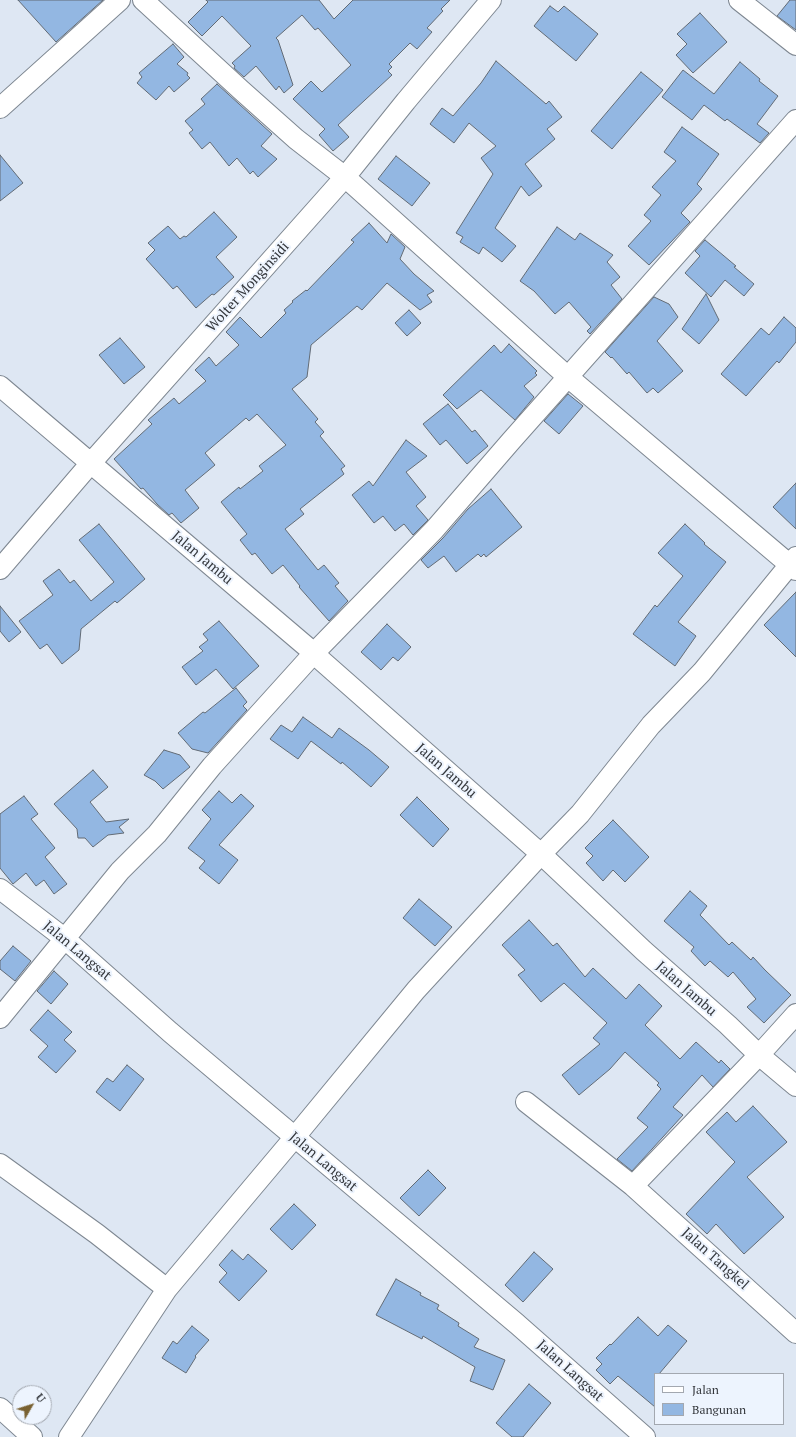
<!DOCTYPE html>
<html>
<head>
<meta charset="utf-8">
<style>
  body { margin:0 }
  #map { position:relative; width:796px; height:1437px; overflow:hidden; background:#dee7f3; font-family:"PT Serif",serif }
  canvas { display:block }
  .legend { position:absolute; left:654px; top:1373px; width:130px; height:52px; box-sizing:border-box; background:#edf4fe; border:1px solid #a3a8b0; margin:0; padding:5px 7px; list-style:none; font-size:12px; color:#34373c }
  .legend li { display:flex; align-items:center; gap:8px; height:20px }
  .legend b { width:20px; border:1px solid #a3a8b0 }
  .north { position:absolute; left:12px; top:1385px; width:40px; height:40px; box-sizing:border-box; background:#edf4fe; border:1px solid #a3a8b0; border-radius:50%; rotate:51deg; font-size:11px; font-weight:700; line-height:16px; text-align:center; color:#34373c }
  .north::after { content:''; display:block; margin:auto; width:14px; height:18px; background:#796131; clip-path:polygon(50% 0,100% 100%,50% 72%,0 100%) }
</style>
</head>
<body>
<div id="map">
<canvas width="796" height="1437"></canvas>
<ul class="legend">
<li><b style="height:5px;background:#fff"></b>Jalan</li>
<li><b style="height:11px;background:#93b7e2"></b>Bangunan</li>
</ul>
<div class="north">U</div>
</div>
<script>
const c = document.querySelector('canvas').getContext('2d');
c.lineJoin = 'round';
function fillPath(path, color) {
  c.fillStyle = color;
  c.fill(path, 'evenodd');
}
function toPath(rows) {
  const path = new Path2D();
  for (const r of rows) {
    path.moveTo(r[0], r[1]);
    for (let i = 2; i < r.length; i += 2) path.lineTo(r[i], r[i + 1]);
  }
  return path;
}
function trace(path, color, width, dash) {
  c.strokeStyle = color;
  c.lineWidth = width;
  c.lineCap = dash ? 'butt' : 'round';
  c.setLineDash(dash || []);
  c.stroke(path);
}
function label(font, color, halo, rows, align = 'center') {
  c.font = font + ' "PT Serif",serif';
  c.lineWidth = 4;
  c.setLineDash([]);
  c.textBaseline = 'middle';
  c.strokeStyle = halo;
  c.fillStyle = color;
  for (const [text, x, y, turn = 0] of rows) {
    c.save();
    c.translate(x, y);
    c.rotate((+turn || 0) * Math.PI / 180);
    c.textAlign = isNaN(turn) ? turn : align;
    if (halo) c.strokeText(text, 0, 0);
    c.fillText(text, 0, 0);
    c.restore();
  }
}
const building = toPath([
  [18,0,103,0,56,42,18,0],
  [206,0,319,0,334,19,353,0,450,0,441,9,443,11,427,28,432,32,417,49,410,43,389,64,392,67,388,71,392,75,338,125,349,137,333,151,319,135,325,129,293,99,311,81,322,92,351,65,318,28,315,30,302,15,276,38,278,40,293,85,284,93,279,86,276,90,256,66,244,77,234,68,235,66,232,63,251,46,222,16,202,36,188,22,208,2,206,0],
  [790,0,796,0,796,30,777,16,790,0],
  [550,6,558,12,564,6,598,34,576,61,534,26,550,6],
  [700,13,727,42,693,73,676,55,687,44,677,34,700,13],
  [173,44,184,57,177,64,188,73,187,75,190,78,174,92,169,86,156,100,137,83,142,77,139,73,173,44],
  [496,61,546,104,549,101,562,117,547,129,555,139,525,164,542,186,529,196,521,186,495,228,516,246,502,262,483,247,479,254,460,242,463,237,456,233,493,174,481,158,496,146,469,123,454,143,430,124,442,108,453,116,481,83,496,61],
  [740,62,760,79,759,81,778,96,757,124,769,133,760,143,727,119,725,121,704,105,692,120,662,97,683,70,714,94,740,62],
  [641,72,663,90,612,149,591,131,641,72],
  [217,84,272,134,261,146,277,159,258,177,253,171,250,174,237,158,229,166,210,142,202,149,189,133,193,130,185,121,205,104,201,99,217,84],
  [682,127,719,154,697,184,702,189,681,213,690,222,649,265,628,246,651,221,644,215,661,195,652,187,676,161,664,152,682,127],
  [0,155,23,183,0,201,0,155],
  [396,156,430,183,412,206,378,179,396,156],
  [214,212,237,237,216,257,234,277,214,295,212,294,196,308,177,286,173,289,146,259,155,250,148,243,168,226,180,239,184,236,186,237,214,212],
  [369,223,387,243,391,234,405,247,400,259,414,274,434,291,427,295,432,302,420,310,387,283,362,310,357,306,311,345,307,377,292,389,318,419,315,422,324,432,320,436,345,466,341,469,344,474,300,509,304,514,285,529,318,570,324,565,339,583,335,586,348,601,329,621,299,587,300,586,283,565,272,574,255,553,252,555,240,540,247,534,221,502,239,487,240,489,263,471,259,466,286,445,257,414,249,421,246,418,205,453,215,465,185,490,199,508,181,523,172,513,169,515,157,504,143,488,141,489,114,459,152,424,148,420,174,398,179,404,206,381,195,370,209,357,216,366,239,345,226,332,240,317,261,338,286,313,284,310,293,302,292,301,306,290,307,291,354,242,351,240,369,223],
  [557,227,575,240,580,233,613,255,607,262,620,277,611,285,622,299,590,334,587,331,591,327,569,302,555,314,534,291,520,281,557,227],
  [705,240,736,266,734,267,754,284,744,296,725,280,711,297,685,273,700,256,695,251,705,240],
  [706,294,719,320,699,344,682,329,706,294],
  [654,297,669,304,678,317,657,341,683,371,658,393,653,388,647,393,629,372,627,374,612,357,611,358,605,352,654,297],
  [409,310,421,323,407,336,395,323,409,310],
  [784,317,796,328,796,342,779,363,777,361,746,396,721,374,761,328,769,335,784,317],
  [120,338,145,367,124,384,99,355,120,338],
  [509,344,537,371,535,373,537,375,524,386,534,397,515,420,481,390,457,409,443,395,494,345,501,353,509,344],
  [568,394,583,406,559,434,544,421,568,394],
  [448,404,472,432,475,430,488,446,467,464,446,440,440,445,423,424,448,404],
  [406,440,427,456,406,472,426,497,416,506,428,520,413,535,404,524,395,531,383,516,374,523,352,495,369,481,373,486,406,440],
  [796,483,796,529,773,507,796,483],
  [491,489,522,527,486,557,484,554,481,557,478,554,456,572,444,556,428,568,421,560,443,538,468,509,491,489],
  [99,524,145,579,117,603,115,601,81,629,79,650,62,664,47,644,40,649,19,621,53,595,43,581,59,569,70,583,74,580,91,601,114,582,79,540,99,524],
  [685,524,705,543,704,544,726,562,678,622,696,636,675,666,633,634,655,605,657,607,683,576,658,553,685,524],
  [796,592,796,657,764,625,796,592],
  [0,606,21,632,9,642,0,631,0,606],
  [219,621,259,666,233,689,216,669,196,685,182,667,203,651,199,647,208,640,203,634,219,621],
  [387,624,411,647,398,661,393,657,381,670,361,652,387,624],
  [236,688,247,702,243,706,247,710,208,753,192,749,178,733,203,712,205,713,236,688],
  [303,717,332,738,339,728,369,750,389,767,371,787,342,762,341,764,311,741,298,759,270,739,281,725,292,732,303,717],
  [164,750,180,755,190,767,163,789,155,781,144,775,164,750],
  [93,770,108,787,90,802,106,822,129,819,119,827,124,833,108,835,93,847,85,838,78,838,77,829,54,804,93,770],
  [219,791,232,803,241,794,254,806,219,845,238,860,219,884,199,868,205,861,188,848,211,819,202,810,219,791],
  [24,796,38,814,31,819,55,848,45,857,67,884,54,894,44,880,36,886,26,873,13,884,0,868,0,814,24,796],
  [417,797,449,829,433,847,400,815,417,797],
  [613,820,649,857,625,882,613,870,603,881,586,863,593,856,585,848,613,820],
  [690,891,707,906,700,915,729,945,732,942,751,960,753,957,765,970,791,995,764,1023,747,1007,756,999,733,972,728,977,710,961,705,966,691,951,694,947,664,921,690,891],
  [419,899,452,927,435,946,403,918,419,899],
  [529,920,553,946,557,943,585,977,593,968,626,999,639,984,662,1006,645,1025,680,1059,696,1042,719,1063,721,1060,730,1069,713,1087,702,1075,673,1107,683,1115,632,1171,617,1159,648,1127,637,1118,661,1089,657,1085,659,1083,625,1052,610,1069,579,1095,562,1075,600,1044,593,1038,607,1023,564,983,541,1002,518,975,525,970,502,945,529,920],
  [13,946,31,961,15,981,0,969,0,961,13,946],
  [54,971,68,984,51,1004,37,991,54,971],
  [48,1010,72,1032,64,1040,76,1051,56,1073,38,1057,48,1046,30,1030,48,1010],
  [127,1065,144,1079,120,1111,96,1092,107,1078,113,1082,127,1065],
  [753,1106,787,1142,747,1177,784,1217,744,1254,716,1224,707,1234,686,1214,735,1162,706,1132,727,1112,736,1122,753,1106],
  [428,1170,446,1188,419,1216,400,1198,428,1170],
  [294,1204,316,1225,292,1250,270,1229,294,1204],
  [232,1250,243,1260,248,1254,267,1271,239,1301,219,1282,227,1273,219,1265,232,1250],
  [534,1252,553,1269,523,1302,505,1285,534,1252],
  [396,1279,421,1293,420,1295,439,1305,437,1309,459,1323,458,1326,479,1339,474,1347,505,1360,493,1390,470,1381,475,1367,423,1336,422,1339,376,1315,396,1279],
  [638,1317,658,1336,668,1325,687,1341,659,1374,655,1374,655,1407,618,1376,610,1384,596,1370,602,1364,596,1358,610,1344,611,1345,638,1317],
  [192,1326,209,1340,195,1356,196,1357,186,1373,162,1358,173,1341,177,1344,192,1326],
  [529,1384,551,1403,523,1437,512,1437,496,1423,529,1384]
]);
const minor = toPath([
  [143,0,241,90,296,139,345,177,568,377,796,570],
  [739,0,796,45],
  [0,108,120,0],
  [0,386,314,653,322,661,541,854,644,951,728,1025,759,1055,796,1086],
  [0,569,90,464,345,177,406,101,491,0],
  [0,889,64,938,170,1032,517,1324,645,1437],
  [0,1018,120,871,157,834,212,766,314,653,434,530,511,441,796,120],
  [526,1102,633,1186,796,1333],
  [0,1164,97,1234,167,1289],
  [633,1186,759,1055,796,1014],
  [0,1408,32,1437],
  [69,1437,167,1289,294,1138,416,990,541,854,580,814,651,725,702,672,796,557]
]);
const streetNames = [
  ["Wolter Monginsidi",248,287,-48],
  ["Jalan Jambu",202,558,40],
  ["Jalan Jambu",446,771,41],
  ["Jalan Langsat",77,951,40],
  ["Jalan Jambu",686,989,41],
  ["Jalan Langsat",323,1162,40],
  ["Jalan Tangkel",715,1259,42],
  ["Jalan Langsat",570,1371,42]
];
fillPath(building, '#93b7e2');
trace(building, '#626b75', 1);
trace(minor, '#7e8791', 22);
trace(minor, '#fff', 20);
label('14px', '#34373c', '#edf4fe', streetNames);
</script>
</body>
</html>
